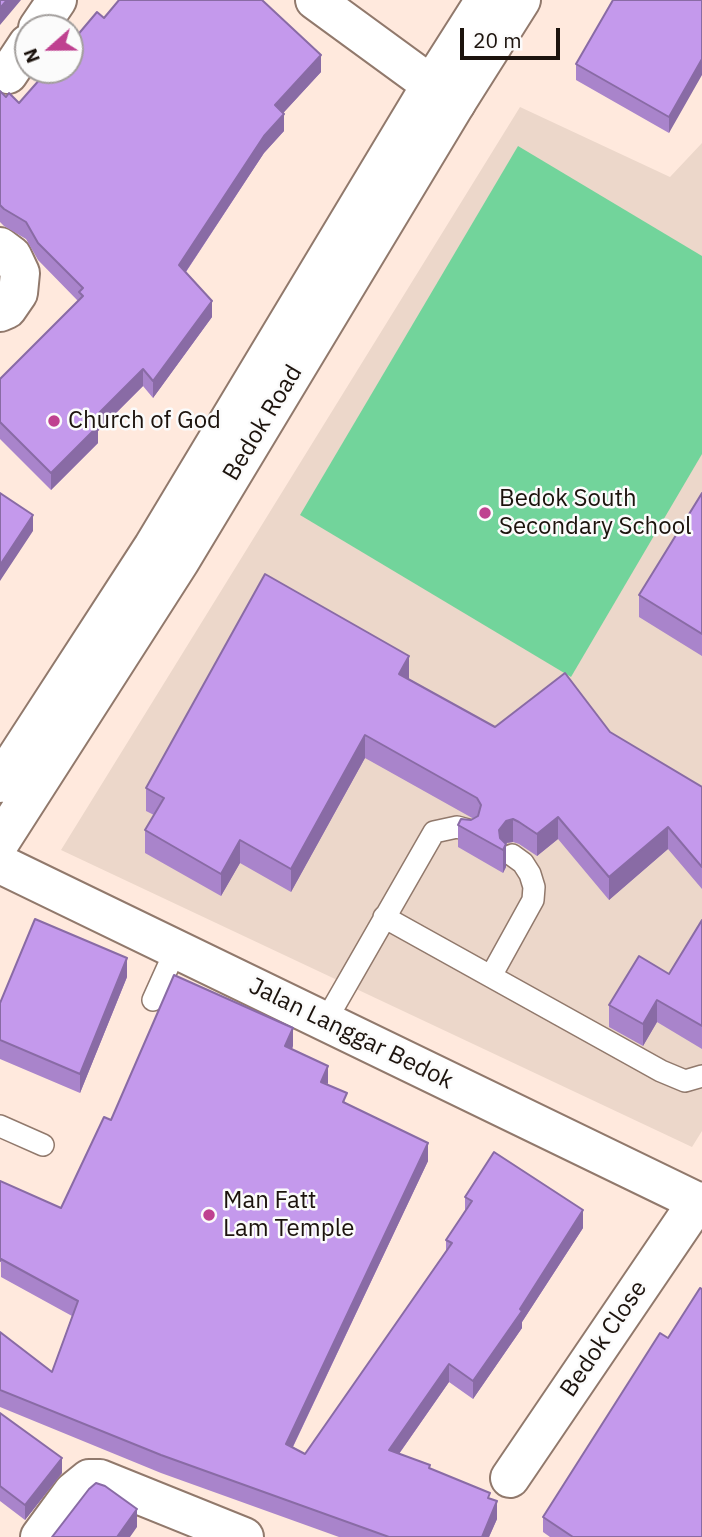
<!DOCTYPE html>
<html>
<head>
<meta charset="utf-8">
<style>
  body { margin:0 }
  #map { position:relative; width:702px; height:1537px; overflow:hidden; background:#ffe9dd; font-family:"IBM Plex Sans",sans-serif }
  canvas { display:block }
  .north { position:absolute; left:14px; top:14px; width:70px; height:70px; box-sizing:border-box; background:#fbfbfb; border:2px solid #a29e9c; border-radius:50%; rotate:249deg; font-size:19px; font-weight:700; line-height:28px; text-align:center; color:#1c130d }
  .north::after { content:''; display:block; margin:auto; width:24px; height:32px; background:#bf4190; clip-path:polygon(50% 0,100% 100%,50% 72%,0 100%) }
  .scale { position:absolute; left:460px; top:28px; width:100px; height:32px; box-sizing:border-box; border:4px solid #1c130d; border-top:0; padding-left:9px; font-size:21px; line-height:24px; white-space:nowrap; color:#1c130d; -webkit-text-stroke:5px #fbfbfb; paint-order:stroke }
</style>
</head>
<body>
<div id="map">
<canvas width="702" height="1537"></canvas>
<div class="north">N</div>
<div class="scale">20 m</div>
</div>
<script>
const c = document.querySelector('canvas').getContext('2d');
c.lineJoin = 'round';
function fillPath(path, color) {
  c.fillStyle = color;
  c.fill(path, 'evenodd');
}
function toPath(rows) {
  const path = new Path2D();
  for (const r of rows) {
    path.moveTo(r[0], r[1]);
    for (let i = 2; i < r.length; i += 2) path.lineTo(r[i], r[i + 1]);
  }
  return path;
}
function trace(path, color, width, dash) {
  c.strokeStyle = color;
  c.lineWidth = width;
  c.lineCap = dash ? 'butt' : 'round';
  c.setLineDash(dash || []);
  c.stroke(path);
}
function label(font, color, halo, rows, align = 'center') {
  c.font = font + ' "IBM Plex Sans",sans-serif';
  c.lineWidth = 5;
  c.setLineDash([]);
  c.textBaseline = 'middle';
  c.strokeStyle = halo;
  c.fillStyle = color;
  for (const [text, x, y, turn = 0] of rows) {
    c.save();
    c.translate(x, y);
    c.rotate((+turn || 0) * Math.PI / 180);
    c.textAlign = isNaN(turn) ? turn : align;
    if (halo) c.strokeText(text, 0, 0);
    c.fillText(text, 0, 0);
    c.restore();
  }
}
const education = toPath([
  [520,107,670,177,702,143,702,1131,692,1147,61,850]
]);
const green = toPath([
  [518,146,702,256,702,454,571,677,300,515]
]);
const service = toPath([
  [384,917,661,1071,685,1081,702,1076],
  [491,976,533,900,534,887,530,874,523,863,512,855],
  [153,1000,176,949],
  [325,1022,434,832,457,827,468,830],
  [0,1126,43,1145]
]);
const minor = toPath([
  [315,0,456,103],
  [38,28,57,0],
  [8,74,28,44],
  [0,247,12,256,20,273,18,293,7,309,0,312],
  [0,864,702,1204],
  [510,1478,698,1201],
  [40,1537,73,1492,89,1479,100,1479,244,1537]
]);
const secondary = toPath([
  [0,783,153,547,431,85,485,0],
  [0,842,180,561,456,103,521,0]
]);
const wall = toPath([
  [702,0,669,133,576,80,576,64],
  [104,18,321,72,283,113,284,131,264,153,186,272,212,317,153,398,143,386,98,431,98,443,51,490,0,439,0,379,78,301,38,260,26,239,4,226,0,222,0,91,6,97,19,103],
  [702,493,702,656,639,617,639,595],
  [409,679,495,727,610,732,702,787,702,889,668,849,609,900,558,839,537,856,519,844,513,842,506,843,506,867,503,873,458,847,458,825,474,819,365,758,291,892,240,863,221,896,145,853,145,830,154,815,146,811,146,788],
  [702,920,702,1049,657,1022,643,1046,609,1027,609,1005,669,974],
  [127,977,80,1093,0,1059,0,1003],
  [293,1046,292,1050,347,1104,428,1161,293,1447,305,1454,446,1251,446,1240,465,1211,465,1197,583,1228,522,1322,522,1328,473,1399,449,1382,399,1454,490,1499,497,1519,489,1537,339,1537,161,1473,0,1407,0,1332,52,1372,72,1316,1,1277,0,1181,61,1208,111,1120],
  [668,1338,702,1537,550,1537,543,1532,543,1517],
  [0,1413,62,1473,25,1520,0,1501]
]);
const shadedWall = toPath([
  [7,0,21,0,0,25,0,8],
  [321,55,321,72,275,122,275,105],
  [702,59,702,75,669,133,669,117],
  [284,114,284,131,264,153,179,282,179,265,264,136],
  [212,301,212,317,153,398,153,381],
  [143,369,143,386,98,431,98,443,51,490,51,473,92,420],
  [33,515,33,531,0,581,0,565],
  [409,656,409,679,399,696,399,674],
  [365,735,365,758,291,892,291,869],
  [558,817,558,839,537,856,537,834],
  [513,819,513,842,506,843,502,850,499,830,506,821],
  [668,827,668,849,609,900,609,877],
  [240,840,240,863,221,896,221,874],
  [506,844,506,867,503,873,503,850],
  [127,958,127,977,80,1093,80,1074],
  [657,1000,657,1022,643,1046,643,1024],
  [293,1028,293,1046,285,1064,285,1046],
  [328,1066,328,1084,321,1082],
  [428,1143,428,1161,286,1461,286,1444],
  [583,1210,583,1228,522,1322,522,1328,473,1399,473,1381],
  [449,1364,449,1382,389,1468,389,1450],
  [62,1458,62,1473,25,1520,25,1505],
  [497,1501,497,1519,489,1537,482,1537],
  [137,1509,137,1527,130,1537,117,1537]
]);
const building = toPath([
  [0,0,7,0,0,8,0,0],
  [119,0,262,0,321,55,275,105,284,114,264,136,179,265,212,301,153,381,143,369,92,420,98,426,51,473,0,422,0,379,83,296,79,292,83,288,38,243,26,222,4,209,0,205,0,91,6,97,9,93,19,103,48,70,70,70,70,44,97,12,104,18,119,0],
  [613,0,702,0,702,59,669,117,576,64,613,0],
  [0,493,33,515,0,565,0,493],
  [702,493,702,634,639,595,702,493],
  [265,574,409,656,399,674,495,727,565,673,610,732,702,787,702,867,668,827,609,877,558,817,537,834,519,822,513,819,506,821,499,830,500,838,506,844,503,850,458,825,461,819,471,820,478,816,481,805,477,798,365,735,291,869,240,840,221,874,145,830,164,798,146,788,265,574],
  [35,919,127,958,80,1074,0,1040,0,1003,35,919],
  [702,920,702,1026,657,1000,643,1024,609,1005,639,956,669,974,702,920],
  [174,975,293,1028,285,1046,328,1066,321,1082,347,1093,343,1102,428,1143,286,1444,305,1454,452,1243,446,1240,472,1201,465,1197,494,1152,583,1210,520,1309,522,1311,473,1381,449,1364,389,1450,430,1465,429,1468,490,1493,488,1498,497,1501,482,1537,389,1537,161,1455,0,1390,0,1332,52,1372,78,1301,1,1259,0,1261,0,1181,61,1208,104,1117,111,1120,174,975],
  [700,1288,702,1289,702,1537,573,1537,543,1517,660,1333,668,1338,700,1288],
  [0,1413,62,1458,25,1505,0,1486,0,1413],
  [96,1483,105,1486,137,1509,117,1537,52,1537,89,1489,96,1483]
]);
const markers = [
  [54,421,7,"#bf4190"],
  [485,513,7,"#bf4190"],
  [209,1215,7,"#bf4190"]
];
const poiNames = [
  ["Church of God",68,421],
  ["Bedok South",499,499],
  ["Secondary School",499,527],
  ["Man Fatt",223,1201],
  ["Lam Temple",223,1229]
];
const streetNames = [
  ["Bedok Road",263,423,-59],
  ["Jalan Langgar Bedok",351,1034,26],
  ["Bedok Close",604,1339,-56]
];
fillPath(education, '#ecd7ca');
fillPath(green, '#72d49b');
trace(service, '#91796c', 24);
trace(minor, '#91796c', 42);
trace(secondary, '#91796c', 42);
trace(service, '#fff', 21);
trace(minor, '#fff', 38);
trace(secondary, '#fff', 38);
fillPath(wall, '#a984cb');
fillPath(shadedWall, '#896ba5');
fillPath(building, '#c499ec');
trace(building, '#896ba5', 2);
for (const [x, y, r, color] of markers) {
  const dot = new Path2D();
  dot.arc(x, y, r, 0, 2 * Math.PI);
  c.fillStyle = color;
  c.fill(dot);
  trace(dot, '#fbfbfb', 2.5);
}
label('24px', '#1c130d', '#fbfbfb', poiNames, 'left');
label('24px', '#1c130d', '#fbfbfb', streetNames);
</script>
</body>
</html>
